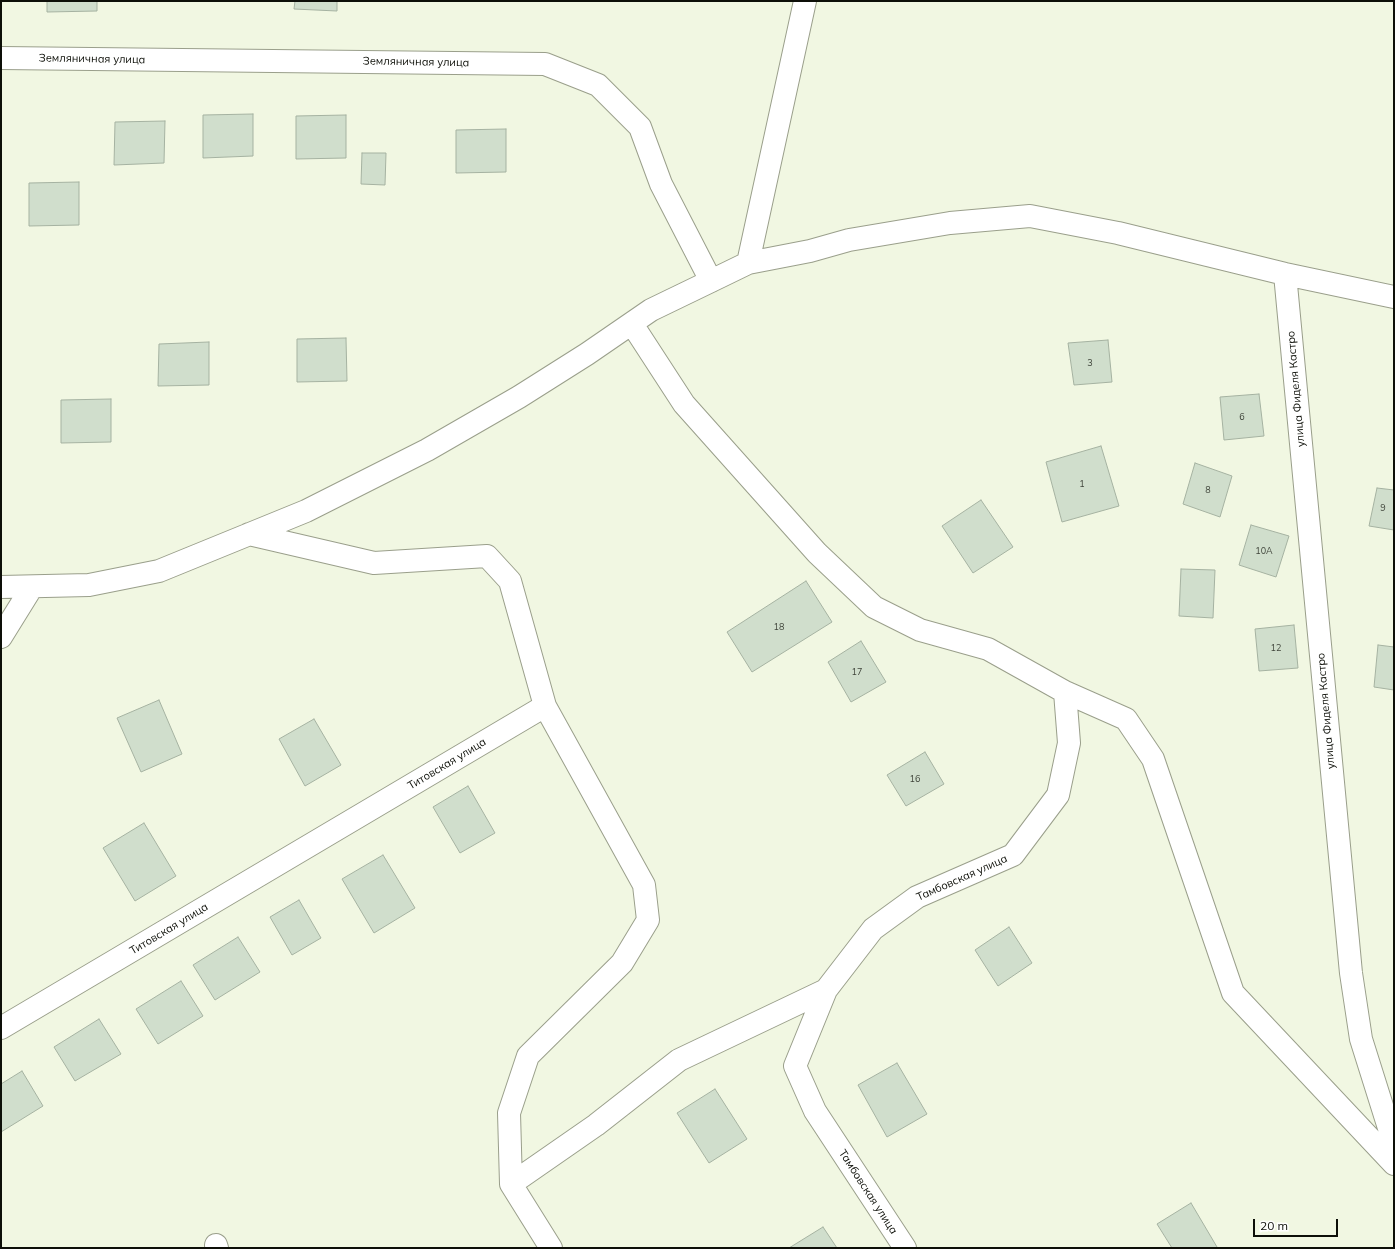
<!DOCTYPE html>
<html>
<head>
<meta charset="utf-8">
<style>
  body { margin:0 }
  #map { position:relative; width:1395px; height:1249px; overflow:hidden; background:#f1f7e2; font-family:Mulish,sans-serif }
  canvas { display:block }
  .frame { position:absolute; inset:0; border:2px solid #0d0f08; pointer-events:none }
  .scale { position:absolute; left:1253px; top:1219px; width:85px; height:18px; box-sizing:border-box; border:2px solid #0d0f08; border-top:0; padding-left:5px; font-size:12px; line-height:14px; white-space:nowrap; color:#0d0f08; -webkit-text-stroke:3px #fff; paint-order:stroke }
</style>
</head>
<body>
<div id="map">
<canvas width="1395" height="1249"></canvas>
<div class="frame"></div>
<div class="scale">20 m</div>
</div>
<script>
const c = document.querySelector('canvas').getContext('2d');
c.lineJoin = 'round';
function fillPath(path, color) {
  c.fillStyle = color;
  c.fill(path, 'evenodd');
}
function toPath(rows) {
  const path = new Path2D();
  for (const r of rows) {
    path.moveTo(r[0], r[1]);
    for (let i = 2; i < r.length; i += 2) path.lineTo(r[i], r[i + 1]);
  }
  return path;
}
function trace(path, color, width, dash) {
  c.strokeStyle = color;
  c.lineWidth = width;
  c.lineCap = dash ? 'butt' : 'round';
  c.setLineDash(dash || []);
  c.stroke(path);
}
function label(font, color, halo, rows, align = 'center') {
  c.font = font + ' Mulish,sans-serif';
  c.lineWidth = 3;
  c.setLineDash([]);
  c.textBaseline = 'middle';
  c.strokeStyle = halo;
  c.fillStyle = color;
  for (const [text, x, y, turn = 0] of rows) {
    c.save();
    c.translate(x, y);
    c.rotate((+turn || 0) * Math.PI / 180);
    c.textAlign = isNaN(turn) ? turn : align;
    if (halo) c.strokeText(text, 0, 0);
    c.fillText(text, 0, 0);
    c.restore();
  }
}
const building = toPath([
  [47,1,97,1,97,11,47,12,47,1],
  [295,1,337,1,337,11,294,9,295,1],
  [253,114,253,156,203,158,203,115,253,114],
  [346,115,346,158,296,159,296,116,346,115],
  [165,121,164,163,114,165,115,122,165,121],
  [506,129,506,172,456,173,456,130,506,129],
  [362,153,386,153,385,185,361,184,362,153],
  [79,182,79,225,29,226,29,183,79,182],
  [346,338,347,381,297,382,297,339,346,338],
  [1108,340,1112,382,1074,385,1068,343,1108,340],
  [209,342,209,385,158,386,159,344,209,342],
  [1259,394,1264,436,1224,440,1220,397,1259,394],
  [111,399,111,442,61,443,61,400,111,399],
  [1101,446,1119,506,1062,522,1046,462,1101,446],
  [1195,463,1232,476,1220,517,1183,504,1195,463],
  [1377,488,1394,490,1394,530,1369,526,1377,488],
  [981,500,1013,547,973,573,942,526,981,500],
  [1251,525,1289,536,1276,577,1239,565,1251,525],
  [1181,569,1215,570,1213,618,1179,616,1181,569],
  [806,581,832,622,752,672,727,632,806,581],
  [1294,625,1298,668,1259,671,1255,629,1294,625],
  [861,641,886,682,851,702,828,662,861,641],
  [1378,645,1394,647,1394,690,1374,687,1378,645],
  [159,700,182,754,141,772,117,718,159,700],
  [314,719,341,765,305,786,279,739,314,719],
  [925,752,944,784,906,806,887,775,925,752],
  [468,786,495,833,460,853,433,807,468,786],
  [144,823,176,876,135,901,103,848,144,823],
  [383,855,415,908,374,933,342,879,383,855],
  [299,900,321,938,292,955,270,917,299,900],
  [1009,927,1032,963,998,986,975,950,1009,927],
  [238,937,260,972,215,1000,193,965,238,937],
  [181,981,203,1016,158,1044,136,1009,181,981],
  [99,1019,121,1054,75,1081,54,1047,99,1019],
  [897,1063,927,1114,887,1137,858,1085,897,1063],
  [22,1071,43,1106,1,1132,1,1084,22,1071],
  [715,1089,747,1139,709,1163,677,1113,715,1089],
  [1191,1203,1217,1247,1216,1248,1172,1248,1157,1224,1191,1203],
  [823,1227,837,1248,789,1248,823,1227]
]);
const street = toPath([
  [1,58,545,64,598,85,640,127,661,184,711,281],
  [748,263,805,1],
  [1285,274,1351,973,1361,1039,1394,1144],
  [632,324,684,404,817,553,874,607,920,630,988,649,1065,692,1126,719,1153,759,1233,993,1394,1164],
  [1,587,89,585,159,571,306,511,427,450,519,397,587,354,651,310,711,281,748,263,810,251,849,240,950,223,1030,216,1118,233,1285,274,1394,297],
  [1,637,32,587],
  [1,1028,545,706,510,581,487,556,374,563,249,534],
  [511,1184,509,1113,528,1056,622,963,648,920,644,885,545,706],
  [216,1245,217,1248],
  [551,1248,511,1184,596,1125,679,1060,826,990],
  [905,1248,815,1111,795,1066,826,990,873,929,917,897,1013,855,1058,795,1069,743,1065,692]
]);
const numberNames = [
  ["3",1090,363],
  ["6",1242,417],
  ["1",1082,484],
  ["8",1208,490],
  ["9",1383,508],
  ["10А",1264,551],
  ["18",779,627],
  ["12",1276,648],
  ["17",857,672],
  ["16",915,779]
];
const streetNames = [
  ["Земляничная улица",92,59,1],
  ["Земляничная улица",416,62,1],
  ["улица Фиделя Кастро",1296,389,-95],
  ["улица Фиделя Кастро",1326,711,-95],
  ["Титовская улица",447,764,-31],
  ["Тамбовская улица",962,878,-24],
  ["Титовская улица",169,929,-31],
  ["Тамбовская улица",868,1192,57]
];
fillPath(building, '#d0decc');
trace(building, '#a5b2a1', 1);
trace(street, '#9a9f8b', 24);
trace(street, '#fff', 22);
label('9px', '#3e4339', null, numberNames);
label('11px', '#0d0f08', '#fff', streetNames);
</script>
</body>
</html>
